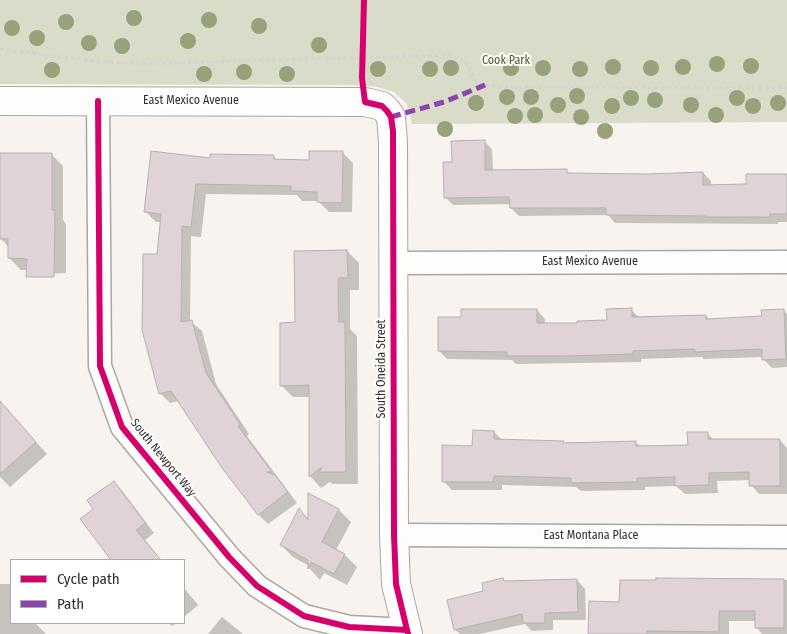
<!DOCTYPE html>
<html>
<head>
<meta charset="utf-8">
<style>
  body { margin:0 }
  #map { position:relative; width:787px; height:634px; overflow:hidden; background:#f8f3ee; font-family:"Fira Sans Condensed",sans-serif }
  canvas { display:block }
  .legend { position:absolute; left:10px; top:559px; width:175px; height:65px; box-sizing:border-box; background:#fff; border:1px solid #adabaa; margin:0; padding:6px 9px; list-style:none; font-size:15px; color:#312e2a }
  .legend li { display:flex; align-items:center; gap:10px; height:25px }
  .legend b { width:25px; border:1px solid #adabaa }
</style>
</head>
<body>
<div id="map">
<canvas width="787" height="634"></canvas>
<ul class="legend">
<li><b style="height:6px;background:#d6006c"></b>Cycle path</li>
<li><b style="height:6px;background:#8e44ad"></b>Path</li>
</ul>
</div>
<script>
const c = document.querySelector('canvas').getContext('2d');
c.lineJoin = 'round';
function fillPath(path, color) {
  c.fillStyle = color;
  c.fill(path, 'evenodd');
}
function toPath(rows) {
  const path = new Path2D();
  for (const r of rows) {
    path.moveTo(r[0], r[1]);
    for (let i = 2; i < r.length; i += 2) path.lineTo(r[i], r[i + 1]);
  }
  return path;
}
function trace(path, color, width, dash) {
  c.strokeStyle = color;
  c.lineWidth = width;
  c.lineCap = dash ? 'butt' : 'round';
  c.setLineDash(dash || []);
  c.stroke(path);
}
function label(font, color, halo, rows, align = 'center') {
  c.font = font + ' "Fira Sans Condensed",sans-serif';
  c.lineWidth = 4;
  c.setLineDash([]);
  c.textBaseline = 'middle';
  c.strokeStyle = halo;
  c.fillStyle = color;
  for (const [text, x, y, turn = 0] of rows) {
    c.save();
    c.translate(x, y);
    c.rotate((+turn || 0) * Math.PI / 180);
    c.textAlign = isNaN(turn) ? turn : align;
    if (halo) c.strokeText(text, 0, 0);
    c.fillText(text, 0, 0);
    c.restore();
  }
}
const green = toPath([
  [0,0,787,0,787,122,412,124,410,111,406,103,394,92,377,87,353,85,0,84]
]);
const shadow = toPath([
  [484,141,492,149,493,172,567,171,571,175,648,175,703,173,711,181,711,186,747,186,787,176,787,222,778,222,778,224,615,223,608,215,519,216,511,208,511,204,453,205,445,197,453,163],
  [343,153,353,163,352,212,329,212,318,201,302,201,297,195,206,194,201,237,191,236,190,321,202,331,216,384,249,434,247,436,297,503,268,524,258,514,179,401,170,403,160,393,159,255,161,222,156,222,146,212,212,159,273,156,277,160,310,161],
  [0,154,51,154,63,166,63,220,66,224,66,273,40,274,36,270,21,270,9,258,9,247,0,238],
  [347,251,359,263,359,290,350,290,350,329,357,336,358,484,332,484,330,482,321,488,310,476,310,397,293,397,281,385,296,324],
  [537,310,545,319,545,324,579,324,608,322,631,310,640,318,706,316,710,320,763,318,783,310,787,314,787,367,772,368,764,360,763,357,704,359,702,357,641,359,641,362,516,364,512,360,447,359,439,351,462,318],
  [0,402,47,454,10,487,0,477],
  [494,432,502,440,563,442,565,444,635,442,641,447,689,446,707,433,715,441,780,440,787,448,787,494,759,494,751,485,751,480,717,481,718,493,685,494,676,486,645,487,645,490,581,491,576,487,502,485,502,490,452,490,443,481,474,447],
  [114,482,124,493,154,533,145,540,161,560,115,560,106,551,95,510],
  [310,495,339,510,351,522,336,550,345,555,357,567,347,585,324,573,320,580,309,568,309,566,293,557,281,545,300,510,309,520],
  [657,579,787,580,787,634,762,634,756,627,756,621,729,621,729,634,590,634,621,603,657,582],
  [503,580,505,582,577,580,585,589,586,620,553,620,553,630,532,631,525,624,480,634,460,634,455,630,485,592],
  [0,584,11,584,11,623,35,623,46,634,0,634],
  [184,588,198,605,184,617],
  [222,617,243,634,208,634],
  [168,623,177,623,172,626]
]);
const building = toPath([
  [485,140,485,170,567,169,567,173,648,174,703,172,703,185,746,184,746,174,787,174,787,214,770,214,770,217,707,217,707,216,606,215,606,208,510,208,509,197,444,198,443,162,452,162,451,141,485,140],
  [151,151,210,158,210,154,274,155,274,159,309,160,309,151,343,151,342,203,317,202,317,192,291,191,291,186,196,184,191,227,182,226,181,322,192,320,206,373,240,424,238,426,272,472,267,472,275,475,288,492,258,515,222,468,171,391,159,394,142,330,143,254,157,254,161,214,144,212,151,151],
  [0,153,52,153,52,210,55,210,54,277,26,277,27,259,8,258,8,239,0,239,0,153],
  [347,250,348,278,338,278,339,322,345,322,346,472,319,472,322,467,309,477,309,385,280,386,280,323,295,322,294,251,347,250],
  [632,308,632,317,706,315,706,319,762,316,761,310,784,309,786,359,762,360,762,349,695,352,695,349,633,351,633,354,563,356,507,356,507,352,438,351,438,317,461,317,461,309,537,309,537,323,577,323,577,321,607,320,606,309,632,308],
  [0,401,36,442,0,474,0,401],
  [473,430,494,431,494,439,564,441,563,443,636,441,636,446,688,445,687,432,708,432,708,439,780,439,780,486,749,486,749,472,709,473,709,485,675,486,675,477,637,478,637,482,571,483,571,478,494,476,493,482,442,482,442,445,472,446,473,430],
  [114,481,145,523,136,530,161,560,111,560,80,519,93,509,87,500,114,481],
  [308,493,339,509,322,542,345,554,334,574,311,562,308,569,308,560,280,545,299,508,308,520,308,493],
  [503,578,504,581,577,579,578,612,545,613,545,623,523,623,522,614,454,630,447,600,483,591,482,583,503,578],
  [656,578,784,579,784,628,755,628,755,611,719,611,719,632,647,631,647,634,588,634,589,601,619,602,620,580,656,580,656,578]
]);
const path = toPath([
  [0,49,92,61,140,64,449,55,459,57,466,63,475,81,485,85,502,87,787,88]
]);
const street = toPath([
  [98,101,100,366,122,427,229,557,257,586,304,616,349,627,407,630],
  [393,263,787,262],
  [394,535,787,537]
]);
const secondary = toPath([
  [0,101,365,102,382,106,387,111,391,117,393,142,394,535,396,584,408,634]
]);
const quiet = toPath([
  [391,117,444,102,485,85]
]);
const cycleway = toPath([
  [364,0,362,78,365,102,382,106,387,111,391,117,393,131,394,535,396,584,408,634],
  [98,101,100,366,122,427,229,557,257,586,304,616,349,627,407,630]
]);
const trees = [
  [134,18],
  [209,20],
  [66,22],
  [259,26],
  [12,28],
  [37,38],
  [188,41],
  [89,43],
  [319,45],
  [122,46],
  [717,64],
  [751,66],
  [613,67],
  [683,67],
  [451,68],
  [511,68],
  [543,68],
  [651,68],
  [378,69],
  [430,69],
  [580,69],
  [52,70],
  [244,72],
  [204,74],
  [287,74],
  [577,96],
  [507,97],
  [531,97],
  [631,98],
  [737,98],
  [655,100],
  [476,103],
  [778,103],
  [558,105],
  [691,105],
  [612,106],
  [753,106],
  [535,115],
  [716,115],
  [515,116],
  [581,117],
  [445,129],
  [605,131]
];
const parkNames = [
  ["Cook Park",506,61]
];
const streetNames = [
  ["East Mexico Avenue",191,101],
  ["East Mexico Avenue",590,262],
  ["South Oneida Street",382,369,-90],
  ["South Newport Way",163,458,51],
  ["East Montana Place",591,536]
];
fillPath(green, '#d8dcc9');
fillPath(shadow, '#0003');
fillPath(building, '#e0d3d5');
trace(building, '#b5b1af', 1);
trace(street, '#aaa7a3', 25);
trace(secondary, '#aaa7a3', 30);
trace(path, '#d5d3d1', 3, [4, 2.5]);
trace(street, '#fefdfc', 22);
trace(secondary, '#fefdfc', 28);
trace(quiet, '#8e44ad', 5, [10, 5]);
trace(cycleway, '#d6006c', 6);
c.fillStyle = '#97a27a';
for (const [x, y] of trees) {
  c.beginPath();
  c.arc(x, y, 8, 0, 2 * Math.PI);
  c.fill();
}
label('12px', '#485f1b', '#fff', parkNames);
label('12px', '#312e2a', '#fff', streetNames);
</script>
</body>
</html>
